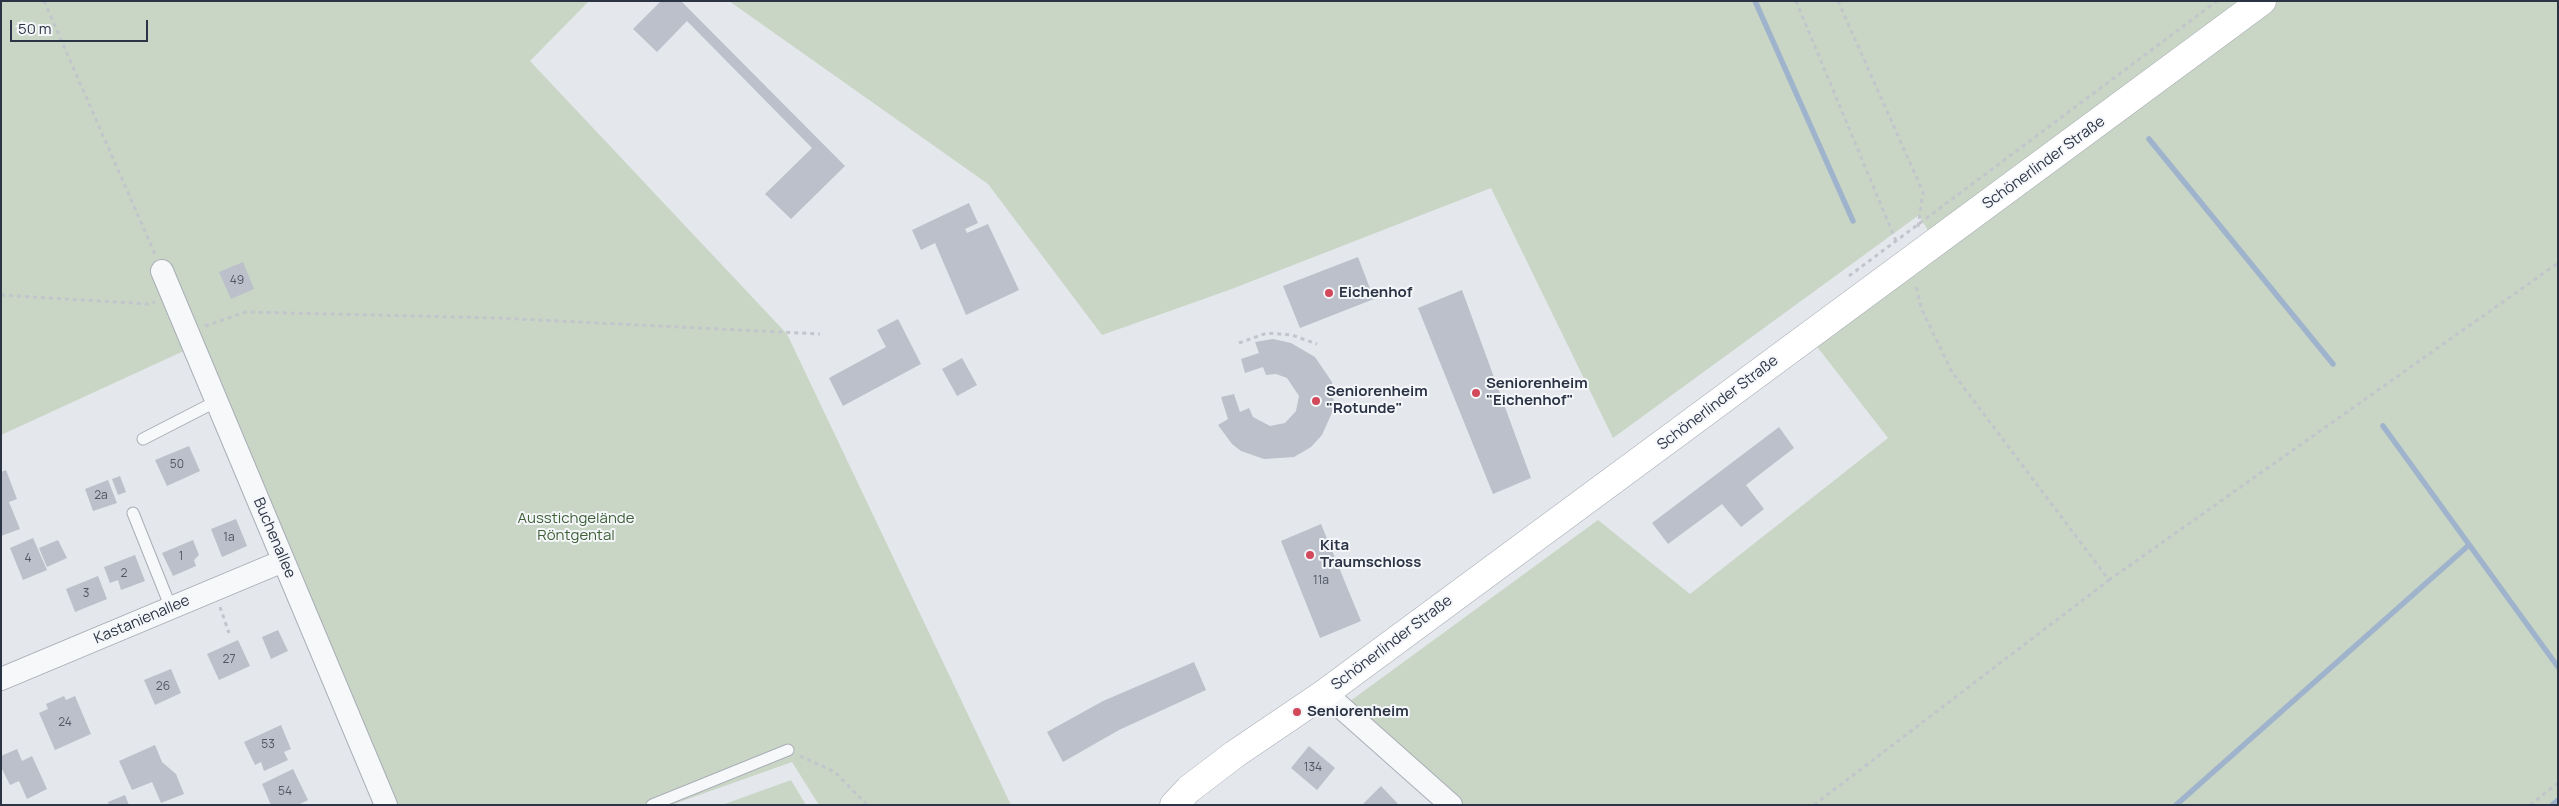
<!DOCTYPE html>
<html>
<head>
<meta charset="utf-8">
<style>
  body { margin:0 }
  #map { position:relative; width:2559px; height:806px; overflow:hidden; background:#e4e7ec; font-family:Manrope,sans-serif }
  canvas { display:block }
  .frame { position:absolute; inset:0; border:2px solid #2b3445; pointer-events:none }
  .scale { position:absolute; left:10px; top:20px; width:138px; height:22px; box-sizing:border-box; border:2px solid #2b3445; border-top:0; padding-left:6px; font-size:15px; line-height:18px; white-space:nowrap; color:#2b3445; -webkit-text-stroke:4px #f4f6f9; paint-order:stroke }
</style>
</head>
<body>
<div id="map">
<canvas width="2559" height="806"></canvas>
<div class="frame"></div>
<div class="scale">50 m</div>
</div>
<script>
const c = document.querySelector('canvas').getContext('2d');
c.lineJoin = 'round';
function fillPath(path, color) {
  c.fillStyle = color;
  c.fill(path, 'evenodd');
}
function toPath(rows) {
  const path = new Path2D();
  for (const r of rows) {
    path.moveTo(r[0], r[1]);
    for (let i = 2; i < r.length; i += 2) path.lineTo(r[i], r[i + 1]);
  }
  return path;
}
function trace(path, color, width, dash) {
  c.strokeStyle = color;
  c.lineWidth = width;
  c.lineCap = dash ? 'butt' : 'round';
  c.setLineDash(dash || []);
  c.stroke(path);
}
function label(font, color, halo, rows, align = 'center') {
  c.font = font + ' Manrope,sans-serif';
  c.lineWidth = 4;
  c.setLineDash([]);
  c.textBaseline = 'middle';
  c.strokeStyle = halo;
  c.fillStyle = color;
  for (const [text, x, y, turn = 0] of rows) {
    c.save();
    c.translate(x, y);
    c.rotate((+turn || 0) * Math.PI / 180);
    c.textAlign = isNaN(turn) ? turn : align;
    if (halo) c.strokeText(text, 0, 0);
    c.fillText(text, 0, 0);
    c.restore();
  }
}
const green = toPath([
  [1,1,589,1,530,61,787,334,1011,805,819,805,792,762,671,805,395,805,199,344,1,435],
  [729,1,2558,1,2558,805,1449,805,1342,707,1598,520,1690,594,1888,438,1815,344,1941,253,1919,215,1613,438,1491,188,1229,290,1102,335,988,184],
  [791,780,806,805,722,805]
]);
const stream = toPath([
  [1755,1,1853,221],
  [2149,139,2333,364],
  [2383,426,2558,667],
  [2176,805,2469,545],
  [2552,805,2558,800]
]);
const building = toPath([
  [661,1,681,1,845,166,791,219,765,194,812,148,687,21,657,52,633,29],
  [969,203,978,223,965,229,967,233,988,224,1019,290,966,315,935,243,921,250,912,230],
  [1358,257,1374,299,1300,328,1283,286],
  [243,262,254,289,231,299,219,272],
  [1462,290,1531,478,1493,494,1418,308],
  [898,319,921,364,843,406,829,378,886,347,877,330],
  [1273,339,1291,343,1315,357,1332,382,1334,408,1322,435,1311,447,1294,457,1264,459,1241,451,1232,444,1218,425,1228,419,1221,397,1234,394,1240,412,1249,408,1253,417,1270,426,1285,423,1296,411,1299,396,1287,378,1276,374,1266,375,1263,367,1245,373,1241,359,1259,353,1255,342],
  [962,358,977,385,957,396,942,369],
  [1779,427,1794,448,1746,485,1764,509,1741,527,1722,504,1668,544,1652,523],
  [189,446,200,471,167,486,155,460],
  [6,470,17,499,9,502,20,529,1,536,1,472],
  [120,476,126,492,118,495,112,479],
  [108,480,117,503,93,511,85,489],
  [236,519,247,546,222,557,211,529],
  [1321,524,1361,621,1320,638,1281,541],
  [33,538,47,570,23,580,10,548],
  [58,540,67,558,47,567,39,548],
  [193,540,199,555,194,560,196,566,173,576,162,553],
  [135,555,145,581,121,590,118,580,110,583,104,567],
  [98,576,107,599,75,612,66,589],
  [278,630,288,651,271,659,262,637],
  [238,640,250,666,219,680,207,654],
  [1194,662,1206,690,1119,730,1063,762,1047,732,1103,701],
  [171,669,181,693,155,705,144,680],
  [64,696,66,700,75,696,91,734,55,750,39,713,48,709,46,704],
  [281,725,291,749,284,752,288,760,264,771,261,762,255,765,244,742],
  [155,745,162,762,176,774,184,794,161,803,152,782,132,790,119,761],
  [1309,746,1335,768,1317,790,1291,768],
  [17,749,22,761,32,756,47,789,27,799,19,781,10,785,1,767,1,756],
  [293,769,308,800,298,805,271,805,262,784],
  [1381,786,1399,805,1362,805],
  [125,795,129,805,109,805,108,802]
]);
const path = toPath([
  [44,1,155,254],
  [1796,1,1896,241],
  [1838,1,1923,192,1918,227],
  [1849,276,2217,1],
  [1,295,148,304,155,302],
  [205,326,246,312,498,318,820,334],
  [1239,343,1267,333,1292,335,1317,344],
  [2109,580,2558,263],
  [220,607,229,633],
  [800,756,835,772,867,805],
  [1814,805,2109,580,1952,372,1921,308,1916,285],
  [2530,805,2558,783]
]);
const lane = toPath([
  [143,439,219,400],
  [133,513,171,608],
  [652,805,788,750]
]);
const street = toPath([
  [162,271,386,805],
  [1,679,283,561],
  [1325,693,1451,805]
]);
const secondary = toPath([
  [1174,805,1189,789,1235,754,1325,693,2262,1]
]);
const markers = [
  [1329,293,5,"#d1495b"],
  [1476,393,5,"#d1495b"],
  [1316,401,5,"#d1495b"],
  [1310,555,5,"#d1495b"],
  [1297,712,5,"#d1495b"]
];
const numberNames = [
  ["49",237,281],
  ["50",177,465],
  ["2a",101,496],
  ["1a",229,538],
  ["1",181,557],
  ["4",28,559],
  ["2",124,574],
  ["11a",1321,581],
  ["3",86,594],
  ["27",229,660],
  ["26",163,687],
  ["24",65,723],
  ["53",268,745],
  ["134",1313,768],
  ["54",285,792]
];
const streetNames = [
  ["Schönerlinder Straße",2044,163,-36],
  ["Schönerlinder Straße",1718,403,-37],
  ["Buchenallee",274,538,67],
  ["Kastanienallee",142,620,-23],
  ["Schönerlinder Straße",1392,643,-37]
];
const poiNames = [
  ["Eichenhof",1339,293],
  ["Seniorenheim",1486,384],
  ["\"Eichenhof\"",1486,401],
  ["Seniorenheim",1326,392],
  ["\"Rotunde\"",1326,409],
  ["Kita",1320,546],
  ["Traumschloss",1320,563],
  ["Seniorenheim",1307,712]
];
const parkNames = [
  ["Ausstichgelände",576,519],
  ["Röntgental",576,536]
];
fillPath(green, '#c9d6c5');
trace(stream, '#9fb4cc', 5.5);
fillPath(building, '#bbc0ca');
trace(lane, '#a9aeb7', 13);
trace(street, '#a9aeb7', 24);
trace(secondary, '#a9aeb7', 29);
trace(path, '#c2c5cb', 3, [4, 4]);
trace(lane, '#f7f8fa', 11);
trace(street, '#f7f8fa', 22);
trace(secondary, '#fff', 28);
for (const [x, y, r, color] of markers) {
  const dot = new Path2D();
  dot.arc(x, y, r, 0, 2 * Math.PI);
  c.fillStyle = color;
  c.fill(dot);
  trace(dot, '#f4f6f9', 2);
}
label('12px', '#4f5766', null, numberNames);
label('15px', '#2b3445', '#f4f6f9', streetNames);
label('bold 15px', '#2b3445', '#f4f6f9', poiNames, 'left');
label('15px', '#3f6138', '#f4f6f9', parkNames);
</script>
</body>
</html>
